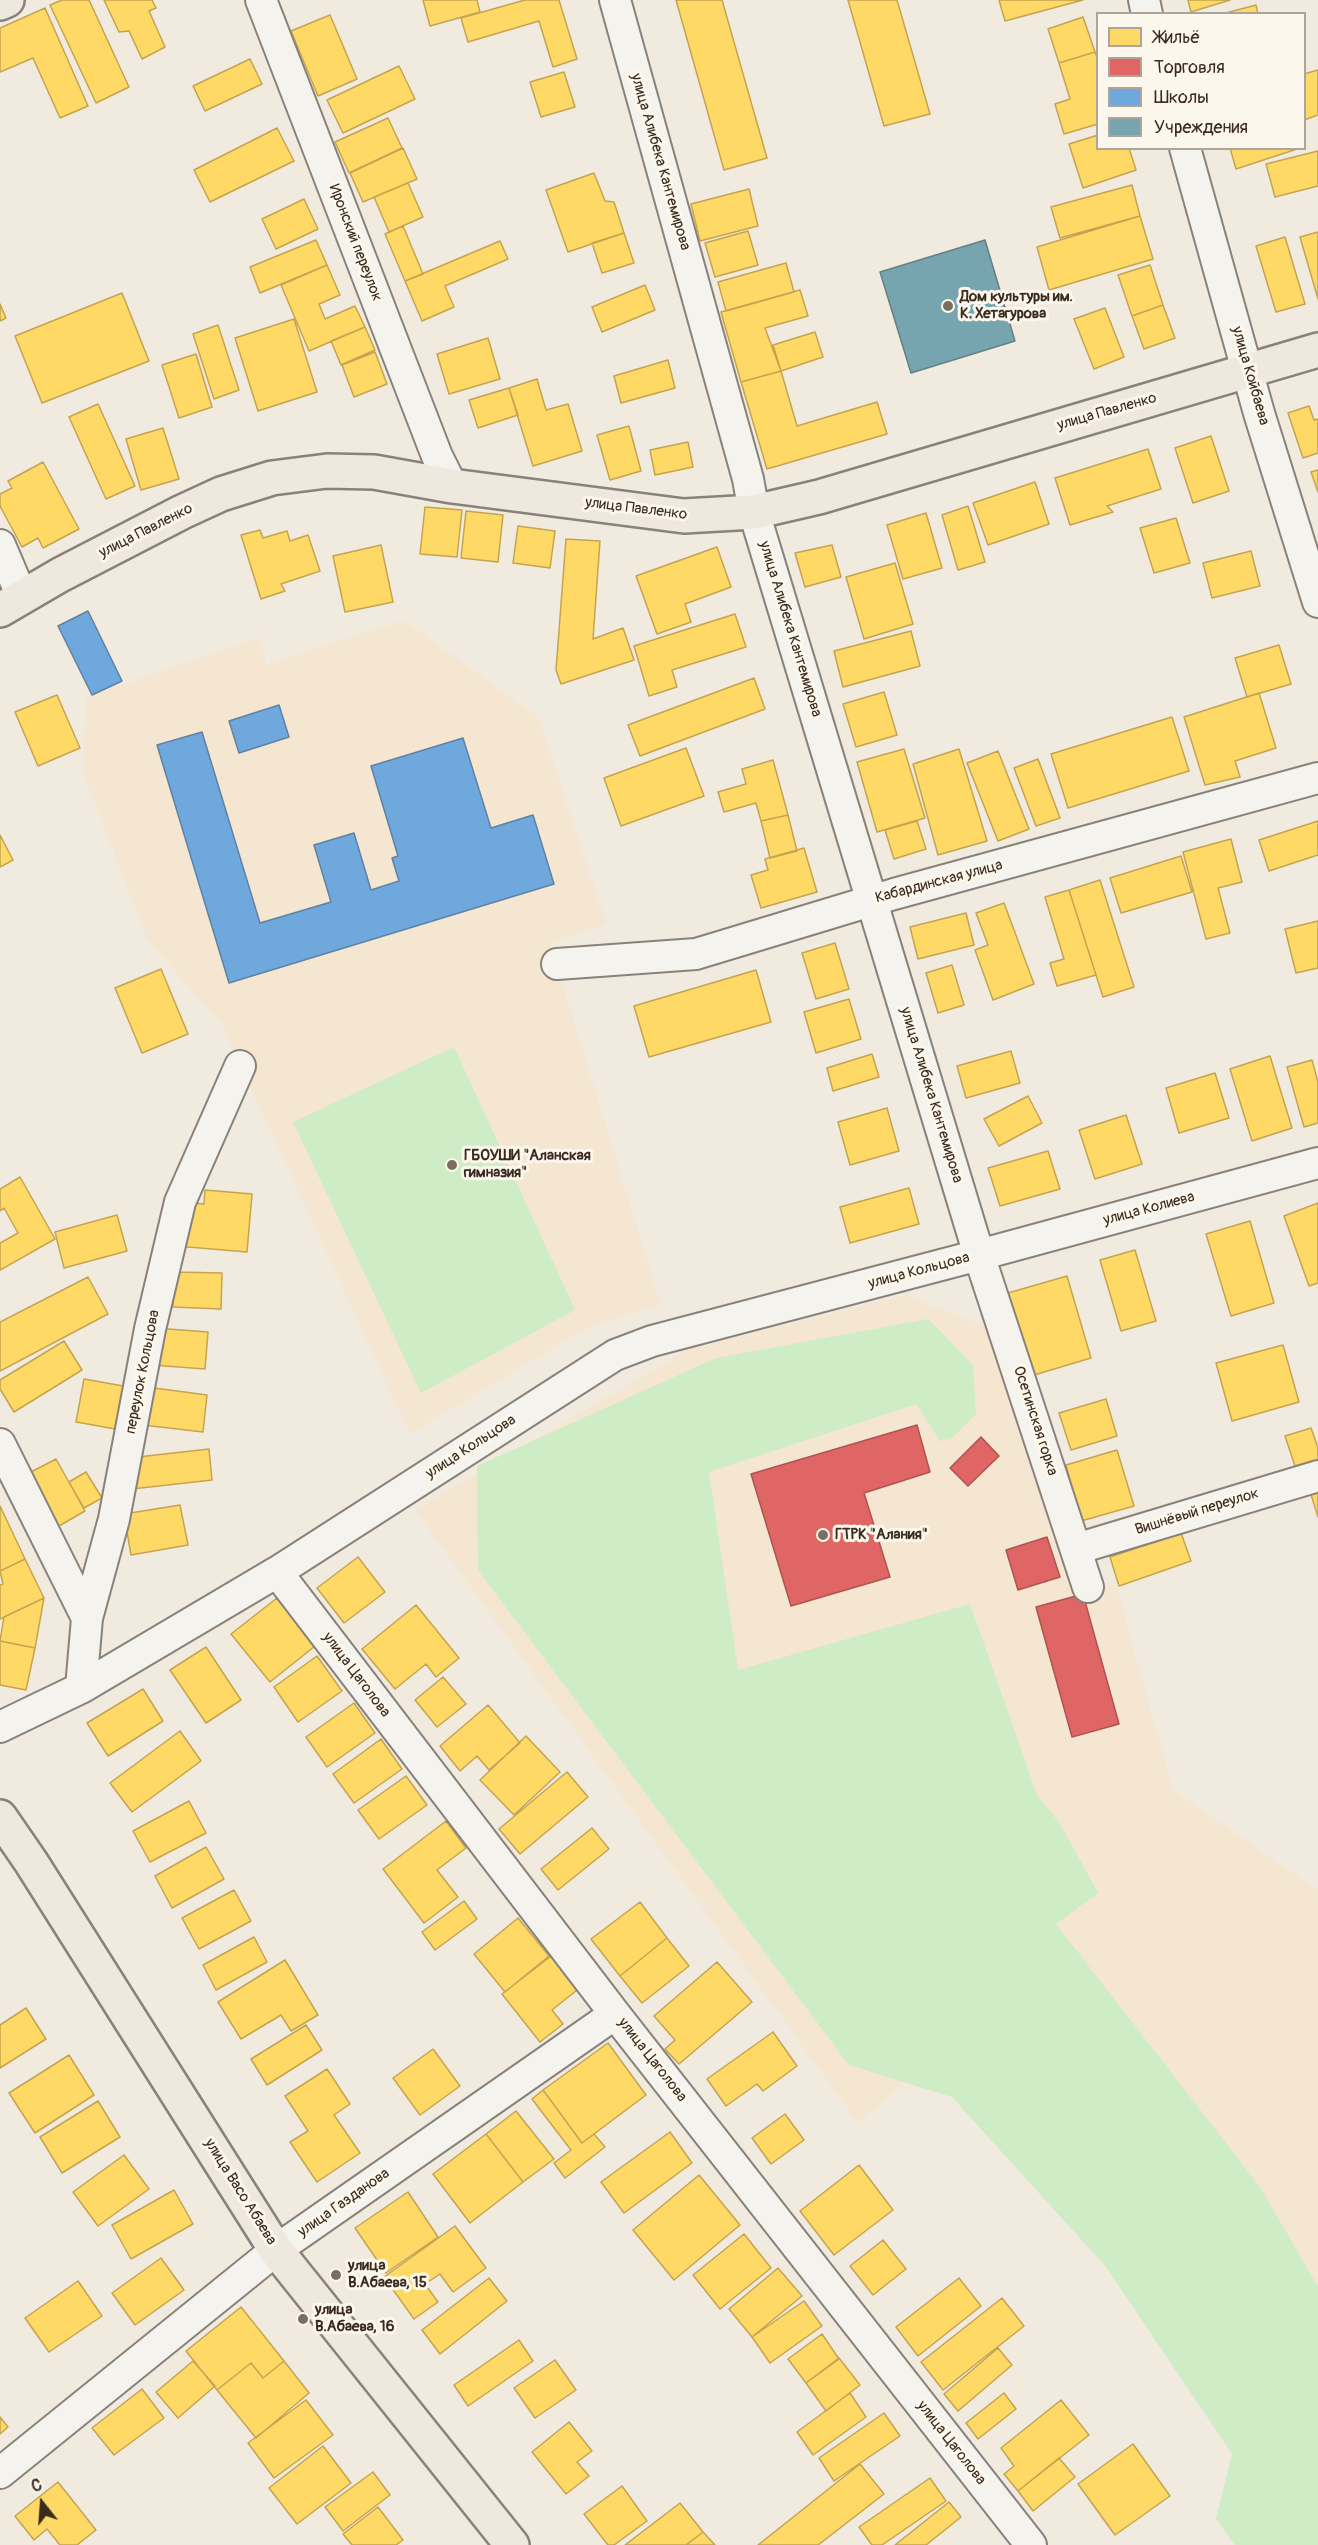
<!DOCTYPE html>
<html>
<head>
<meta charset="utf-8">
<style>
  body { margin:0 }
  #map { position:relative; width:1318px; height:2545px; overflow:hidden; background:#f1eadf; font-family:Pangolin,sans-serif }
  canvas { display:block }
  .legend { position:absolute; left:1096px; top:12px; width:210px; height:138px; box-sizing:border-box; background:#fbf7ec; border:2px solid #aea59a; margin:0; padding:8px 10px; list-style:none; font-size:18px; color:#3b2a1e }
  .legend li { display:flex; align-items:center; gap:12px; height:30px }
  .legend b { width:30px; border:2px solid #aea59a }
  .north { position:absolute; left:12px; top:2473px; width:60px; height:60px; -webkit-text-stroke:4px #fbf7ec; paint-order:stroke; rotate:343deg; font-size:16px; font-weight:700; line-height:24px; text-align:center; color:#3b2a1e }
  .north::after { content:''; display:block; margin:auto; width:21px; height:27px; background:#3b2a1e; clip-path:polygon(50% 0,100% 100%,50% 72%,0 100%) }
</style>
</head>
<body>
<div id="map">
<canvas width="1318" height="2545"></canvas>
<ul class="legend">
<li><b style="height:16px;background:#ffd966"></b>Жильё</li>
<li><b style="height:16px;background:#e06666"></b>Торговля</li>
<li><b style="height:16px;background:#6fa8dc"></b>Школы</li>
<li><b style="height:16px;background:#76a5af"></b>Учреждения</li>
</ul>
<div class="north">С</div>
</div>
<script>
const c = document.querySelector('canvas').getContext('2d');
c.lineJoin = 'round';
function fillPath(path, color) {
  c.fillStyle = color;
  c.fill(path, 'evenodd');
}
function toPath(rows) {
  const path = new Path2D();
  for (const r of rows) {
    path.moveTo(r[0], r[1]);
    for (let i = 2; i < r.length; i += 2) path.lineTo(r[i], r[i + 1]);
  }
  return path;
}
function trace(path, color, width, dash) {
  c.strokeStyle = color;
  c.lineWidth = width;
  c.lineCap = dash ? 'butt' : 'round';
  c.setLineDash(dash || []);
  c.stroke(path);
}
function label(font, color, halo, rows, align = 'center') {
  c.font = font + ' Pangolin,sans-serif';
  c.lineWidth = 6;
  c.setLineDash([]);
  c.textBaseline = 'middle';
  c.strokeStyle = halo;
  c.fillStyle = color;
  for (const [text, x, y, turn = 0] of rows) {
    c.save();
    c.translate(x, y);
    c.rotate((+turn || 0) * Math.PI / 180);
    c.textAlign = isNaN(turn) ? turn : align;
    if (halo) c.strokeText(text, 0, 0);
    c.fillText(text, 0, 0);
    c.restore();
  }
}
const built = toPath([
  [404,620,538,717,607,925,550,943,661,1305,588,1327,410,1434,222,1025,147,939,83,772,86,697,258,638,267,664],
  [906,1295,1000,1332,1062,1531,1071,1586,1116,1585,1173,1790,1318,1890,1318,2477,948,2045,858,2123,415,1510,687,1350]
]);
const green = toPath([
  [454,1047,575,1310,421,1393,293,1122],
  [928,1319,973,1365,976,1414,951,1439,940,1441,916,1404,709,1472,738,1670,970,1604,1037,1795,1060,1824,1098,1893,1056,1924,1260,2187,1318,2287,1318,2545,1235,2545,1216,2519,1232,2454,1106,2267,952,2097,849,2065,478,1570,477,1466,716,1358]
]);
const homes = toPath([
  [62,0,89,0,129,87,96,103,50,5,62,0],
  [104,0,152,0,156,8,149,11,165,47,142,59,129,31,119,32,104,0],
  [423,0,477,0,480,12,430,26,423,0],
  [525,0,559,0,577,59,553,67,539,21,468,42,461,18,525,0],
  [676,0,722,0,767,158,724,170,676,0],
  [848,0,897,0,930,114,884,126,848,0],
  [999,0,1083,0,1005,21,999,0],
  [1188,0,1230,0,1191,12,1188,0],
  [1256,5,1258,14,1222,14,1256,5],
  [45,8,88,106,60,118,33,58,0,72,0,28,45,8],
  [330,15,357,79,318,96,291,31,330,15],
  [1083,17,1095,52,1059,63,1048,29,1083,17],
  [1095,52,1098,60,1098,124,1064,134,1055,104,1070,99,1059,63,1095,52],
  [250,59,262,84,205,111,193,86,250,59],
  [399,66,415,99,343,133,327,100,399,66],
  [1318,70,1318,115,1304,120,1304,74,1318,70],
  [564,72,575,107,541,117,530,82,564,72],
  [388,118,402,148,349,173,335,142,388,118],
  [277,128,294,161,210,202,194,170,277,128],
  [1098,135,1098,148,1129,148,1136,170,1083,188,1069,144,1098,135],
  [403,148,417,179,363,202,350,173,403,148],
  [1230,148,1300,148,1236,169,1230,148],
  [1318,151,1318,186,1275,197,1266,164,1318,151],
  [594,173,605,201,614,202,624,233,568,252,546,190,594,173],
  [408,183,423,217,389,232,374,197,408,183],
  [1132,185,1140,216,1060,238,1051,207,1132,185],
  [749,189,758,226,700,241,691,204,749,189],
  [304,199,318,229,276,249,262,219,304,199],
  [1140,216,1153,259,1049,290,1037,247,1140,216],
  [403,226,423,274,405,281,385,234,403,226],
  [748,231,758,265,715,277,705,243,748,231],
  [1318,232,1318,299,1300,237,1318,232],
  [624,233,634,263,602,273,592,243,624,233],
  [1285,237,1305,304,1276,312,1256,246,1285,237],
  [316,240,327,265,260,293,250,267,316,240],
  [500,241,508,259,445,286,454,307,422,321,405,281,500,241],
  [786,263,794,292,726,311,718,282,786,263],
  [327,265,340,295,319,304,325,319,355,306,365,327,309,351,281,285,327,265],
  [1150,265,1163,305,1132,316,1118,275,1150,265],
  [645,285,655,310,602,332,592,307,645,285],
  [800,290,808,316,765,328,781,371,741,382,721,312,800,290],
  [122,293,149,361,42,403,15,336,122,293],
  [0,304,6,318,0,321,0,304],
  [1163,305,1175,338,1144,349,1132,316,1163,305],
  [1105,308,1124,357,1094,369,1074,319,1105,308],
  [294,319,317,392,258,411,235,338,294,319],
  [218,325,239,390,214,399,193,334,218,325],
  [365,327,375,350,341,365,331,341,365,327],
  [815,332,823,357,781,371,773,345,815,332],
  [488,338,500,379,449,394,437,354,488,338],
  [375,352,387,384,354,397,342,365,375,352],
  [196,354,212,407,179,418,162,365,196,354],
  [668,360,675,388,621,403,614,376,668,360],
  [781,371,797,426,877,402,887,434,767,469,741,382,781,371],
  [537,379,546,410,568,404,582,451,533,466,509,388,537,379],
  [509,388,518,415,478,428,469,400,509,388],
  [98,404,135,486,106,499,69,417,98,404],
  [1309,406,1314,420,1318,419,1318,453,1303,458,1288,413,1309,406],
  [629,426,641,471,610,480,597,435,629,426],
  [163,428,179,479,141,490,126,439,163,428],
  [1211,436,1229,491,1193,503,1175,448,1211,436],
  [688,442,693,467,655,475,650,450,688,442],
  [1148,449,1161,489,1107,506,1113,512,1070,525,1055,478,1148,449],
  [43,462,79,529,43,548,38,538,22,547,0,506,0,494,12,488,8,481,43,462],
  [1318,470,1318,492,1311,472,1318,470],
  [1035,482,1049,524,988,545,973,503,1035,482],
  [968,506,985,562,958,570,942,515,968,506],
  [425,507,462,510,457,557,420,554,425,507],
  [466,511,503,515,498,562,461,558,466,511],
  [926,513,942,568,903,579,887,525,926,513],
  [1176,518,1190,563,1154,573,1140,528,1176,518],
  [518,526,555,531,550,568,513,563,518,526],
  [260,530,263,538,287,531,290,541,308,535,320,571,281,584,285,591,261,599,241,535,260,530],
  [566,539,600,541,593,639,623,628,634,660,561,684,556,670,566,539],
  [381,545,393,602,345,612,333,556,381,545],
  [832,545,841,577,805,587,795,553,832,545],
  [717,547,731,587,685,604,691,622,657,634,636,576,717,547],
  [1251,551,1260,586,1212,598,1203,563,1251,551],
  [895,563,913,624,864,639,846,577,895,563],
  [735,614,746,647,672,670,677,687,649,696,634,646,735,614],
  [911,631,920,666,843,687,834,651,911,631],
  [1279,645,1291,684,1247,697,1235,658,1279,645],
  [754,678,765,709,640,756,628,725,754,678],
  [884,692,897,735,856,747,843,704,884,692],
  [1259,693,1276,748,1235,761,1240,777,1205,785,1184,717,1259,693],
  [57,695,80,748,38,766,15,712,57,695],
  [1172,717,1189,771,1068,808,1051,754,1172,717],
  [686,748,704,796,621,826,604,778,686,748],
  [904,749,925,818,877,832,857,762,904,749],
  [959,749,987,841,938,855,913,764,959,749],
  [998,751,1029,829,998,841,967,763,998,751],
  [1038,759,1060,818,1036,826,1014,768,1038,759],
  [773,760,788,815,761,821,756,803,724,812,718,792,746,784,742,769,773,760],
  [788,815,797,851,770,858,761,821,788,815],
  [917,821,926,849,894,859,885,830,917,821],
  [1318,821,1318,855,1269,871,1259,840,1318,821],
  [0,835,13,860,0,867,0,835],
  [1231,839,1242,882,1218,888,1230,933,1206,939,1183,852,1231,839],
  [804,848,817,892,761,908,751,875,768,870,765,859,804,848],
  [1181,856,1192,892,1121,913,1110,878,1181,856],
  [1100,880,1134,987,1103,997,1069,890,1100,880],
  [1069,890,1096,975,1057,986,1050,963,1064,959,1045,897,1069,890],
  [1004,903,1034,984,993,1000,975,950,988,945,976,913,1004,903],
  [966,913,974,945,918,959,910,927,966,913],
  [1318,921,1318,968,1296,973,1285,929,1318,921],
  [835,943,849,989,816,999,802,953,835,943],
  [952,965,964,1005,938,1013,926,973,952,965],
  [161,969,188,1034,142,1053,115,988,161,969],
  [756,970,771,1022,649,1057,634,1006,756,970],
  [849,999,861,1039,816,1053,804,1012,849,999],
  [1011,1051,1020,1083,966,1098,957,1066,1011,1051],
  [872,1054,879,1077,833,1091,827,1068,872,1054],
  [1270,1056,1292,1128,1252,1141,1230,1069,1270,1056],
  [1312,1060,1318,1082,1318,1123,1304,1127,1287,1067,1312,1060],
  [1215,1073,1229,1118,1179,1133,1166,1088,1215,1073],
  [1028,1096,1042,1123,999,1146,984,1119,1028,1096],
  [887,1108,899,1151,850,1165,838,1122,887,1108],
  [1126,1115,1142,1164,1095,1179,1079,1130,1126,1115],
  [1048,1151,1060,1189,1000,1206,988,1168,1048,1151],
  [20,1177,55,1239,0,1270,0,1243,18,1233,4,1208,0,1211,0,1189,20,1177],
  [909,1188,919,1224,850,1243,840,1207,909,1188],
  [205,1190,252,1194,247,1252,176,1246,180,1202,204,1204,205,1190],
  [1318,1203,1318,1283,1309,1286,1284,1216,1318,1203],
  [117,1215,127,1251,64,1268,55,1232,117,1215],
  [1250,1221,1274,1303,1231,1316,1206,1234,1250,1221],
  [1135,1250,1156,1321,1121,1331,1100,1260,1135,1250],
  [174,1272,222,1273,221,1309,173,1307,174,1272],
  [1067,1276,1091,1358,1034,1375,1008,1293,1067,1276],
  [88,1277,108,1314,0,1371,0,1322,88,1277],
  [155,1328,208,1332,205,1369,152,1365,155,1328],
  [64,1341,82,1370,14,1412,0,1389,0,1380,64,1341],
  [1283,1345,1299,1402,1232,1421,1216,1363,1283,1345],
  [84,1379,129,1387,121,1430,76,1422,84,1379],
  [147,1387,207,1395,203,1432,143,1425,147,1387],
  [1106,1399,1117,1436,1071,1450,1059,1413,1106,1399],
  [1311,1428,1318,1448,1318,1462,1296,1469,1285,1436,1311,1428],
  [209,1449,212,1480,132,1489,129,1458,209,1449],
  [1117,1450,1134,1506,1081,1521,1066,1465,1117,1450],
  [56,1459,85,1511,59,1526,29,1473,56,1459],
  [86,1472,102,1498,84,1508,69,1482,86,1472],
  [1318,1485,1318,1517,1309,1488,1318,1485],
  [180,1505,188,1545,131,1555,124,1514,180,1505],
  [0,1506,25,1559,0,1571,0,1506],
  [1181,1533,1191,1561,1119,1586,1110,1557,1181,1533],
  [358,1557,385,1592,344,1623,317,1588,358,1557],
  [25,1559,44,1598,0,1619,0,1585,3,1584,0,1571,25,1559],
  [44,1598,35,1648,0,1641,4,1617,44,1598],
  [277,1598,315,1646,270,1682,231,1634,277,1598],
  [416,1605,459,1658,436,1677,426,1664,395,1689,362,1649,416,1605],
  [0,1641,35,1648,26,1690,0,1685,0,1641],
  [206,1647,241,1700,206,1723,170,1670,206,1647],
  [317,1656,342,1691,298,1722,274,1687,317,1656],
  [443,1677,466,1704,437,1727,415,1700,443,1677],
  [143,1689,163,1721,108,1756,87,1723,143,1689],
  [354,1703,375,1733,327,1767,306,1737,354,1703],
  [488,1705,520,1743,489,1770,477,1756,460,1771,440,1746,488,1705],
  [180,1731,201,1761,132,1812,110,1783,180,1731],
  [526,1736,560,1772,514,1815,480,1780,526,1736],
  [381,1739,402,1769,354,1803,333,1774,381,1739],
  [567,1772,588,1797,520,1854,499,1829,567,1772],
  [406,1776,427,1805,379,1839,358,1810,406,1776],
  [189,1801,206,1833,150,1862,133,1831,189,1801],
  [446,1821,466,1848,437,1870,458,1897,424,1923,383,1869,446,1821],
  [592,1828,609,1849,558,1890,541,1869,592,1828],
  [206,1847,224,1879,172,1908,155,1876,206,1847],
  [234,1890,251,1921,199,1949,182,1918,234,1890],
  [464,1901,477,1919,435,1950,422,1932,464,1901],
  [640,1902,667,1938,620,1976,591,1939,640,1902],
  [518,1918,549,1956,505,1992,474,1954,518,1918],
  [254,1937,267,1962,216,1990,203,1965,254,1937],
  [667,1938,689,1966,642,2003,620,1976,667,1938],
  [555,1953,582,1986,552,2010,563,2024,540,2042,502,1994,555,1953],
  [285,1960,318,2015,291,2031,281,2015,241,2039,218,2002,285,1960],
  [717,1962,752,2002,679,2064,665,2049,675,2040,654,2016,717,1962],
  [26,2008,46,2039,0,2068,0,2025,26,2008],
  [306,2025,322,2050,267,2085,251,2059,306,2025],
  [773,2032,797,2066,763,2091,757,2084,726,2106,707,2079,773,2032],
  [608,2043,646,2095,582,2143,543,2090,608,2043],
  [433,2049,460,2086,420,2115,393,2078,433,2049],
  [69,2055,94,2095,35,2133,9,2093,69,2055],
  [327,2069,350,2104,334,2115,360,2153,317,2182,290,2142,308,2131,285,2096,327,2069],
  [543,2090,582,2143,594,2134,605,2147,565,2178,554,2163,571,2150,532,2099,543,2090],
  [98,2101,120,2137,62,2173,40,2137,98,2101],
  [516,2111,554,2159,523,2182,486,2134,516,2111],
  [785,2114,804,2140,771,2164,752,2138,785,2114],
  [670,2132,692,2163,624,2213,601,2182,670,2132],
  [486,2134,523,2182,470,2223,433,2174,486,2134],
  [124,2155,149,2189,98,2226,73,2192,124,2155],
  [859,2165,893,2210,834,2255,800,2211,859,2165],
  [699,2175,740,2225,674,2280,633,2230,699,2175],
  [174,2190,193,2224,131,2259,112,2225,174,2190],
  [408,2192,438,2237,386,2273,355,2228,408,2192],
  [455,2226,486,2268,453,2292,440,2274,425,2284,438,2302,414,2319,384,2277,455,2226],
  [744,2234,771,2268,720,2309,693,2275,744,2234],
  [883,2240,906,2269,873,2295,850,2266,883,2240],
  [161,2258,184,2290,135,2325,112,2293,161,2258],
  [778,2268,802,2296,752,2337,729,2309,778,2268],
  [489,2278,507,2301,440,2354,422,2330,489,2278],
  [959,2278,981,2306,918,2356,896,2327,959,2278],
  [78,2281,102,2316,49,2352,25,2318,78,2281],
  [1002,2298,1024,2326,943,2390,921,2362,1002,2298],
  [804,2301,822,2326,770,2363,752,2337,804,2301],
  [241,2307,284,2361,263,2378,251,2363,217,2390,186,2351,241,2307],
  [822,2334,839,2359,806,2383,788,2359,822,2334],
  [519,2340,533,2361,468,2406,454,2385,519,2340],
  [998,2348,1012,2365,958,2411,944,2394,998,2348],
  [839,2358,860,2385,826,2411,806,2383,839,2358],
  [555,2360,576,2390,535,2418,514,2388,555,2360],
  [193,2361,215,2386,178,2418,156,2392,193,2361],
  [284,2361,309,2393,256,2438,217,2390,251,2363,263,2378,284,2361],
  [142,2389,164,2418,114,2455,92,2428,142,2389],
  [850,2393,866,2417,813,2455,797,2432,850,2393],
  [1004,2393,1016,2409,978,2439,966,2423,1004,2393],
  [306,2400,333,2435,274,2478,248,2443,306,2400],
  [1061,2400,1089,2435,1018,2491,1004,2474,1014,2466,1001,2448,1061,2400],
  [884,2413,900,2436,834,2481,819,2458,884,2413],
  [0,2417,8,2427,0,2434,0,2417],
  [569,2422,592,2451,577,2462,589,2476,566,2494,532,2452,569,2422],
  [1133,2444,1170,2496,1115,2535,1078,2484,1133,2444],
  [323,2446,351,2483,297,2524,269,2488,323,2446],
  [1059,2458,1075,2477,1033,2511,1018,2491,1059,2458],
  [860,2464,884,2494,818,2545,758,2545,860,2464],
  [373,2472,390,2495,343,2531,325,2507,373,2472],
  [930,2478,946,2501,882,2545,872,2545,859,2527,930,2478],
  [58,2482,96,2530,77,2545,60,2545,47,2529,34,2540,15,2516,58,2482],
  [622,2486,647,2521,614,2545,608,2545,584,2514,622,2486],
  [949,2502,961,2517,926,2545,895,2545,949,2502],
  [680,2503,703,2532,686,2545,625,2545,680,2503],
  [378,2507,403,2540,396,2545,352,2545,343,2534,378,2507],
  [703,2532,715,2545,686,2545,703,2532]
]);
const shops = toPath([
  [917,1425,930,1472,864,1493,890,1577,791,1606,751,1474,917,1425],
  [981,1437,999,1456,968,1486,950,1468,981,1437],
  [1047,1537,1060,1577,1018,1590,1006,1550,1047,1537],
  [1083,1594,1119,1724,1072,1737,1036,1607,1083,1594]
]);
const schools = toPath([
  [88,611,122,681,92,695,58,626,88,611],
  [279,705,289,737,239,753,229,721,279,705],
  [202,732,260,923,331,902,314,845,354,833,371,890,399,881,392,858,398,856,371,766,463,738,491,828,533,815,554,884,229,983,157,745,202,732]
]);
const public = toPath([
  [985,240,1015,341,911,373,880,272,985,240]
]);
const minor = toPath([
  [261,0,437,456,452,486],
  [615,0,748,479,754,512,979,1255,1088,1587],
  [1144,0,1147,14],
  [1185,148,1259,413,1318,602],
  [0,545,22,597],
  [557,964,696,954,894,894,1318,778],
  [0,1444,87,1618],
  [1076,1549,1318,1476],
  [277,1572,615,2014,1031,2545],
  [81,1688,87,1618,114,1519,150,1329,180,1202,240,1066],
  [0,1727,81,1688,277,1572,615,1355,652,1341,979,1255,1318,1163],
  [0,2473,276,2250,615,2014]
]);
const major = toPath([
  [0,3,7,0],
  [0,610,60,575,182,512,221,494,272,478,327,471,374,472,452,486,684,516,754,512,819,497,1318,350],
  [0,1817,31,1862,276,2250,512,2545]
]);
const markers = [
  [948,306,6,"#7b6d62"],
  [452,1165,6,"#7b6d62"],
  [823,1535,6,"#7b6d62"],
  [336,2275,6,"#7b6d62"],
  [303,2319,6,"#7b6d62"]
];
const streetNames = [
  ["улица Алибека Кантемирова",660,162,74],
  ["Иронский переулок",355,243,69],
  ["улица Койбаева",1250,376,74],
  ["улица Павленко",1107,412,-16],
  ["улица Павленко",636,509,7],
  ["улица Павленко",146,531,-27],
  ["улица Алибека Кантемирова",790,629,73],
  ["Кабардинская улица",939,882,-15],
  ["улица Алибека Кантемирова",931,1095,73],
  ["улица Колиева",1149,1209,-15],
  ["улица Кольцова",919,1271,-15],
  ["переулок Кольцова",143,1372,-79],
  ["Осетинская горка",1035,1421,72],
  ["улица Кольцова",471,1447,-33],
  ["Вишнёвый переулок",1197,1512,-17],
  ["улица Цаголова",356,1675,53],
  ["улица Цаголова",652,2060,52],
  ["улица Васо Абаева",240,2192,58],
  ["улица Газданова",344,2203,-35],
  ["улица Цаголова",951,2443,52]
];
const poiNames = [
  ["Дом культуры им.",960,297],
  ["К. Хетагурова",960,314],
  ["ГБОУШИ \"Аланская",464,1156],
  ["гимназия\"",464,1173],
  ["ГТРК \"Алания\"",835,1535],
  ["улица",348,2266],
  ["В.Абаева, 15",348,2283],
  ["улица",315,2310],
  ["В.Абаева, 16",315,2327]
];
fillPath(built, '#f5e6d2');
fillPath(green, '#ceecc6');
fillPath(homes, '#ffd966');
trace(homes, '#c4a450', 1.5);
fillPath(shops, '#e06666');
trace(shops, '#ae5450', 1.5);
fillPath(schools, '#6fa8dc');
trace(schools, '#5f82a3', 1.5);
fillPath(public, '#76a5af');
trace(public, '#648084', 1.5);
trace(minor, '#88827a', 34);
trace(major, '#88827a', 38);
trace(minor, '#f5f3ee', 30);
trace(major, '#eee8df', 33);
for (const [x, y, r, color] of markers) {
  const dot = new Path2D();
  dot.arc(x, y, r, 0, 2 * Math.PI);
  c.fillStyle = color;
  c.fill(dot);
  trace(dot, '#fbf7ec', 2);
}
label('15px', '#3b2a1e', '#fbf7ec', streetNames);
label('bold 15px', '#3b2a1e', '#fbf7ec', poiNames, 'left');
</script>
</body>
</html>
